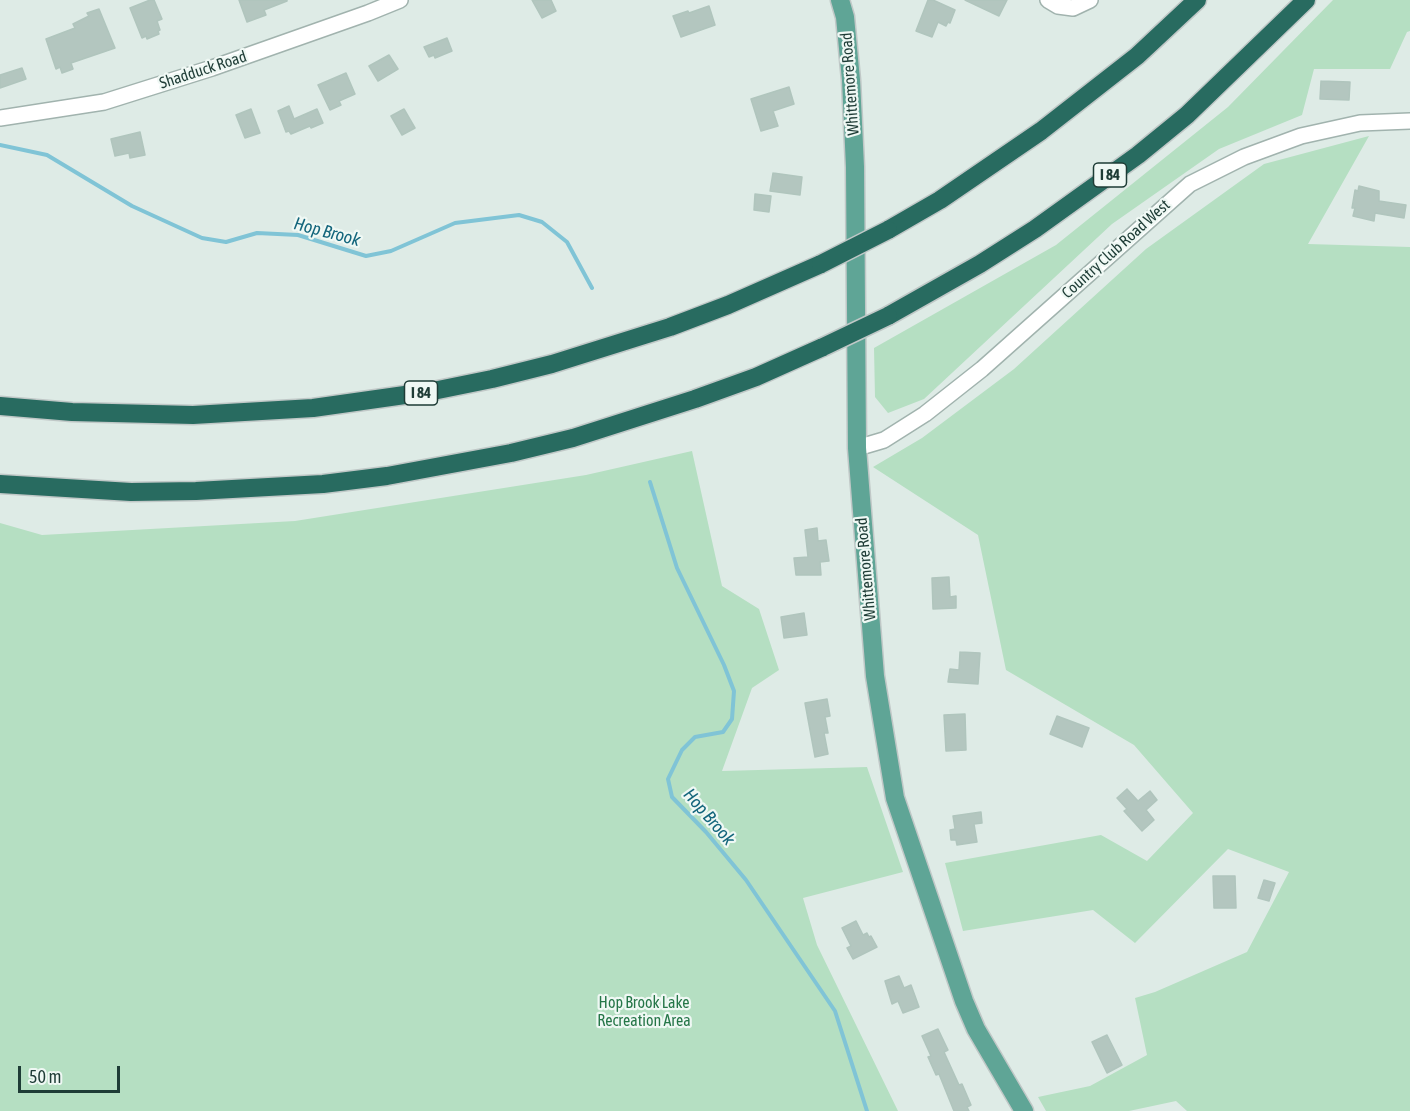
<!DOCTYPE html>
<html>
<head>
<meta charset="utf-8">
<style>
  body { margin:0 }
  #map { position:relative; width:1410px; height:1111px; overflow:hidden; background:#deebe6; font-family:"Asap Condensed",sans-serif }
  canvas { display:block }
  .scale { position:absolute; left:18px; top:1066px; width:102px; height:27px; box-sizing:border-box; border:3px solid #1e3c36; border-top:0; padding-left:8px; font-size:18px; line-height:21px; white-space:nowrap; color:#1e3c36; -webkit-text-stroke:4px #eff8f4; paint-order:stroke }
</style>
</head>
<body>
<div id="map">
<canvas width="1410" height="1111"></canvas>
<div class="scale">50 m</div>
</div>
<script>
const c = document.querySelector('canvas').getContext('2d');
c.lineJoin = 'round';
function fillPath(path, color) {
  c.fillStyle = color;
  c.fill(path, 'evenodd');
}
function toPath(rows) {
  const path = new Path2D();
  for (const r of rows) {
    path.moveTo(r[0], r[1]);
    for (let i = 2; i < r.length; i += 2) path.lineTo(r[i], r[i + 1]);
  }
  return path;
}
function trace(path, color, width, dash) {
  c.strokeStyle = color;
  c.lineWidth = width;
  c.lineCap = dash ? 'butt' : 'round';
  c.setLineDash(dash || []);
  c.stroke(path);
}
function label(font, color, halo, rows, align = 'center') {
  c.font = font + ' "Asap Condensed",sans-serif';
  c.lineWidth = 4.5;
  c.setLineDash([]);
  c.textBaseline = 'middle';
  c.strokeStyle = halo;
  c.fillStyle = color;
  for (const [text, x, y, turn = 0] of rows) {
    c.save();
    c.translate(x, y);
    c.rotate((+turn || 0) * Math.PI / 180);
    c.textAlign = isNaN(turn) ? turn : align;
    if (halo) c.strokeText(text, 0, 0);
    c.fillText(text, 0, 0);
    c.restore();
  }
}
const green = toPath([
  [1333,0,1410,0,1410,31,1407,32,1390,69,1314,69,1302,115,1219,149,1112,224,924,399,888,413,875,397,874,348,1056,245,1228,107],
  [1369,136,1308,244,1410,247,1410,1111,1187,1111,1176,1101,1129,1111,1046,1111,1038,1097,1090,1086,1147,1055,1135,998,1155,992,1247,952,1289,872,1228,849,1135,943,1093,910,963,931,945,863,1101,835,1147,861,1193,813,1134,745,1006,670,978,535,873,467,922,438,1014,369,1146,249,1264,164],
  [692,451,722,586,759,609,779,670,752,688,722,771,867,767,903,872,803,898,817,945,898,1111,0,1111,0,523,42,535,295,521,586,475]
]);
const stream = toPath([
  [0,145,47,155,132,206,202,238,226,242,257,233,298,235,366,256,391,251,455,223,519,215,542,222,567,242,592,288],
  [650,482,677,568,724,665,734,691,732,719,723,732,695,737,682,750,668,779,672,797,706,832,746,880,835,1011,867,1111]
]);
const building = toPath([
  [150,0,154,0,162,19,157,21,160,30,158,31,159,34,147,39,146,36,142,38,130,8,150,0],
  [239,0,287,0,287,1,264,10,266,15,247,22,239,0],
  [532,0,551,0,556,11,542,18,532,0],
  [928,0,933,0,955,10,950,23,948,22,946,26,938,22,932,37,916,31,928,0],
  [965,0,1007,0,999,16,965,0],
  [709,6,715,25,681,37,673,16,688,11,689,13,709,6],
  [99,9,115,48,71,63,73,69,62,73,60,67,56,69,46,39,75,28,73,24,89,16,87,13,99,9],
  [447,38,452,51,435,58,434,55,429,57,424,47,447,38],
  [389,55,398,69,378,81,369,66,389,55],
  [22,68,26,79,0,88,0,75,22,68],
  [346,73,355,94,339,101,341,105,330,110,318,85,346,73],
  [1321,81,1350,82,1349,100,1320,99,1321,81],
  [789,87,794,104,773,111,778,126,761,131,751,99,789,87],
  [289,106,294,119,317,109,323,123,311,128,310,126,291,134,289,131,286,132,278,111,289,106],
  [251,109,260,133,245,138,236,115,251,109],
  [404,109,415,128,402,135,391,116,404,109],
  [140,132,145,155,130,158,129,153,115,156,111,139,140,132],
  [773,173,802,177,800,195,770,191,773,173],
  [1359,186,1379,191,1379,201,1406,205,1404,218,1375,213,1374,221,1353,216,1355,208,1352,208,1355,190,1358,191,1359,186],
  [755,194,771,196,769,212,754,210,755,194],
  [817,528,818,541,826,540,829,561,820,562,821,575,796,575,794,558,808,557,805,530,817,528],
  [949,577,950,597,956,596,956,608,933,609,932,578,949,577],
  [804,613,807,635,784,638,781,617,804,613],
  [960,652,980,653,978,684,948,682,950,669,959,670,960,652],
  [827,699,830,716,825,717,828,733,824,733,828,754,815,757,805,703,827,699],
  [965,714,966,750,946,751,944,715,965,714],
  [1057,716,1089,728,1082,747,1050,734,1057,716],
  [1127,789,1138,801,1150,791,1157,800,1146,810,1154,820,1142,831,1124,811,1127,809,1117,798,1127,789],
  [981,812,982,823,974,824,977,842,957,845,956,840,951,840,950,830,955,829,953,816,981,812],
  [1213,876,1235,876,1236,908,1214,908,1213,876],
  [1264,880,1275,883,1269,901,1258,898,1264,880],
  [856,921,863,935,867,933,869,937,871,936,877,947,853,959,847,948,851,946,842,928,856,921],
  [899,976,904,988,911,985,919,1007,903,1013,898,1001,892,1004,885,981,899,976],
  [938,1029,948,1050,944,1052,959,1085,962,1084,971,1105,967,1107,969,1111,954,1111,939,1074,936,1075,928,1057,931,1056,922,1036,938,1029],
  [1107,1035,1122,1065,1107,1073,1092,1042,1107,1035]
]);
const minor = toPath([
  [1048,0,1058,6,1073,8,1090,0],
  [0,118,104,102,212,68,368,13,400,0],
  [857,448,884,440,925,414,982,369,1190,184,1244,157,1301,136,1360,123,1410,121]
]);
const major = toPath([
  [840,0,845,17,851,80,855,167,857,448,875,676,895,798,964,1001,976,1029,1024,1111]
]);
const highway = toPath([
  [888,230,940,200,1041,131,1137,56,1197,0],
  [888,316,980,264,1035,229,1138,155,1187,115,1306,0],
  [0,406,72,412,193,415,313,408,433,391,492,379,552,364,670,327,728,305,821,264],
  [0,484,131,492,196,491,323,484,387,476,511,453,573,438,695,399,756,377,823,347]
]);
const highwayBridge = toPath([
  [821,264,888,230],
  [823,347,888,316]
]);
const shields = [
  [1110,175,33],
  [421,393,33]
];
const shieldNames = [
  ["I 84",1110,175],
  ["I 84",421,393]
];
const streetNames = [
  ["Shadduck Road",203,70,-18],
  ["Whittemore Road",850,84,-94],
  ["Country Club Road West",1116,249,-42],
  ["Whittemore Road",866,569,-95]
];
const parkNames = [
  ["Hop Brook Lake",644,1003],
  ["Recreation Area",644,1021]
];
const waterNames = [
  ["Hop Brook",327,232,15],
  ["Hop Brook",709,817,49]
];
fillPath(green, '#b5dfc2');
trace(stream, '#80c4d6', 4);
fillPath(building, '#b3c6bf');
trace(building, '#b0c5bd', 1.5);
trace(minor, '#a1b3ae', 18);
trace(major, '#c0c8c7', 21);
trace(highway, '#c0c8c7', 21);
trace(minor, '#fff', 15);
trace(major, '#5fa596', 18);
trace(highway, '#286b60', 18);
trace(highwayBridge, '#c0c8c7', 21, []);
trace(highwayBridge, '#286b60', 18);
for (const [x, y, w] of shields) {
  const box = new Path2D();
  box.roundRect(x - w / 2, y - 12, w, 24, 4.5);
  c.fillStyle = '#eff8f4';
  c.fill(box);
  trace(box, '#1e3c36', 1.5);
}
label('bold 15px', '#1e3c36', null, shieldNames);
label('16px', '#1e3c36', '#eff8f4', streetNames);
label('16px', '#257648', '#eff8f4', parkNames);
label('italic 18px', '#14667c', '#eff8f4', waterNames);
</script>
</body>
</html>
